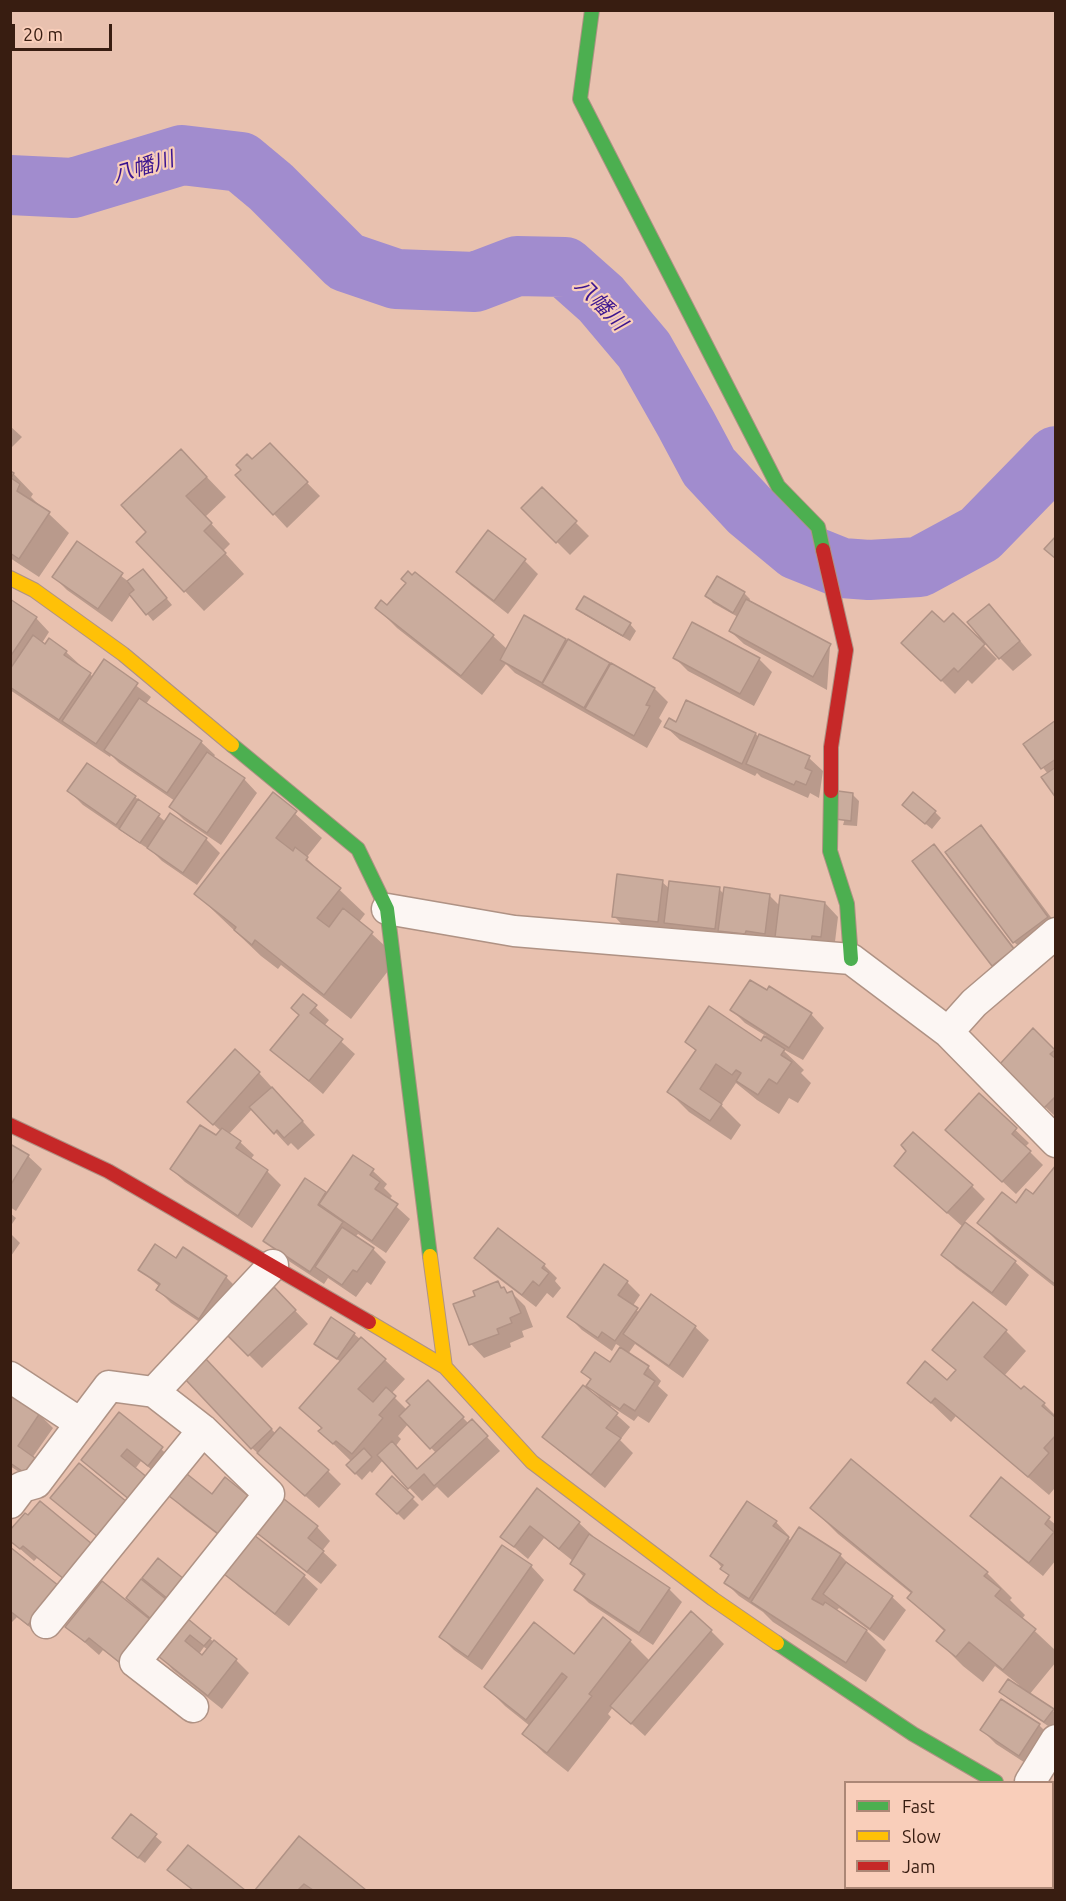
<!DOCTYPE html>
<html>
<head>
<meta charset="utf-8">
<style>
  body { margin:0 }
  #map { position:relative; width:1066px; height:1901px; overflow:hidden; background:#e8c1af; font-family:Ubuntu,sans-serif }
  canvas { display:block }
  .frame { position:absolute; inset:0; border:12px solid #381d11; pointer-events:none }
  .legend { position:absolute; left:844px; top:1781px; width:210px; height:108px; box-sizing:border-box; background:#f9ceba; border:2px solid #ac8776; margin:0; padding:8px 10px; list-style:none; font-size:18px; color:#381d11 }
  .legend li { display:flex; align-items:center; gap:12px; height:30px }
  .legend b { width:30px; border:2px solid #ac8776 }
  .scale { position:absolute; left:12px; top:24px; width:100px; height:27px; box-sizing:border-box; border:3px solid #381d11; border-top:0; padding-left:8px; font-size:18px; line-height:21px; white-space:nowrap; color:#381d11; -webkit-text-stroke:4px #f9ceba; paint-order:stroke }
</style>
</head>
<body>
<div id="map">
<canvas width="1066" height="1901"></canvas>
<div class="frame"></div>
<ul class="legend">
<li><b style="height:8px;background:#4caf50"></b>Fast</li>
<li><b style="height:8px;background:#ffc107"></b>Slow</li>
<li><b style="height:8px;background:#c62828"></b>Jam</li>
</ul>
<div class="scale">20 m</div>
</div>
<script>
const c = document.querySelector('canvas').getContext('2d');
c.lineJoin = 'round';
function fillPath(path, color) {
  c.fillStyle = color;
  c.fill(path, 'evenodd');
}
function toPath(rows) {
  const path = new Path2D();
  for (const r of rows) {
    path.moveTo(r[0], r[1]);
    for (let i = 2; i < r.length; i += 2) path.lineTo(r[i], r[i + 1]);
  }
  return path;
}
function trace(path, color, width, dash) {
  c.strokeStyle = color;
  c.lineWidth = width;
  c.lineCap = dash ? 'butt' : 'round';
  c.setLineDash(dash || []);
  c.stroke(path);
}
function label(font, color, halo, rows, align = 'center') {
  c.font = font + ' Ubuntu,"Noto Sans JP",sans-serif';
  c.lineWidth = 4.5;
  c.setLineDash([]);
  c.textBaseline = 'middle';
  c.strokeStyle = halo;
  c.fillStyle = color;
  for (const [text, x, y, turn = 0] of rows) {
    c.save();
    c.translate(x, y);
    c.rotate((+turn || 0) * Math.PI / 180);
    c.textAlign = isNaN(turn) ? turn : align;
    if (halo) c.strokeText(text, 0, 0);
    c.fillText(text, 0, 0);
    c.restore();
  }
}
const shadow = toPath([
  [10,426,22,437,10,449],
  [270,445,320,496,287,528,274,514,252,461],
  [10,470,33,494,31,497,39,505,38,507,49,514,69,533,39,577,10,558],
  [201,471,226,497,205,517,230,544,223,551,244,574,204,611,138,542],
  [542,489,589,536,570,555,523,508],
  [488,532,525,561,538,574,508,614,471,585,458,572],
  [78,543,129,582,149,577,172,605,153,621,131,594,112,622,67,590,54,577],
  [744,593,750,599,749,602,830,646,827,690,744,644,730,631,738,617,713,603,707,596],
  [10,601,36,618,49,632,42,643,45,646,49,640,66,652,93,677,104,661,151,697,146,704,201,742,215,755,213,758,244,779,257,793,221,845,184,820,171,807,175,801,119,763,111,755,110,757,10,690],
  [388,607,493,636,507,649,525,617,655,689,668,702,659,718,662,721,647,748,515,673,506,664,482,695,397,628,377,608],
  [578,609,630,624,636,631,630,641,585,615],
  [953,615,997,659,972,684,968,680,955,694,904,643,944,624],
  [1002,619,1032,655,1013,671,1000,658],
  [675,658,759,659,772,672,754,706,688,671],
  [687,702,756,734,759,738,809,758,823,771,819,798,810,793,808,798,761,777,757,773,755,776,680,740,666,727,677,724],
  [1056,722,1056,796,1048,774,1025,745],
  [88,765,135,797,166,822,171,815,206,839,220,853,197,885,162,861,148,847,147,848,130,837,83,805,69,791],
  [273,794,322,838,306,858,365,914,359,922,398,958,351,1019,281,965,278,969,261,956,196,894],
  [852,794,859,801,857,826,843,825],
  [911,812,935,812,941,818,932,829],
  [981,827,994,841,1056,924,1028,955,1014,942],
  [933,846,947,860,1026,963,1006,978,993,965],
  [662,882,670,889,719,889,725,895,769,895,780,906,825,903,838,917,834,950,679,936,672,929,671,935,627,930,614,916],
  [303,996,329,1020,324,1026,355,1054,323,1094,272,1050,300,1016],
  [732,1010,811,1014,824,1028,803,1060,781,1048,804,1070,801,1073,811,1083,798,1103,789,1098,779,1114,757,1100,736,1083,721,1105,741,1125,731,1140,689,1112,669,1092,696,1051,687,1042,761,1043,766,1036,745,1023],
  [1034,1030,1056,1052,1056,1117,1014,1078],
  [259,1073,315,1135,298,1150,291,1143,288,1146,253,1108,229,1134,240,1142,254,1155,250,1160,267,1171,281,1185,252,1228,185,1182,171,1169,217,1138,221,1131,203,1115],
  [979,1095,1029,1143,1025,1147,1043,1165,1016,1194,961,1143],
  [10,1145,28,1156,42,1169,16,1211,10,1207],
  [354,1157,373,1171,387,1184,384,1188,392,1196,389,1200,410,1219,386,1253,358,1234,355,1237,373,1249,386,1262,371,1285,367,1282,356,1297,328,1278,324,1284,278,1254,325,1193,327,1195],
  [1056,1168,1056,1288,999,1243,979,1223,1033,1197],
  [909,1179,972,1186,985,1199,964,1223,1015,1262,1029,1275,1006,1306,956,1268,943,1255,963,1227],
  [10,1213,16,1218,10,1227],
  [10,1233,20,1243,11,1256,10,1255],
  [476,1258,544,1265,557,1278,555,1281,561,1288,553,1298,547,1293,536,1307,490,1272],
  [177,1260,226,1277,239,1290,213,1331,171,1303,158,1290,160,1287,140,1270],
  [627,1282,640,1295,632,1307,640,1313,651,1297,695,1327,709,1340,683,1378,635,1344,628,1354,648,1367,661,1381,658,1386,668,1395,649,1423,638,1416,634,1421,611,1406,609,1408,630,1427,620,1440,633,1453,605,1488,558,1450,544,1437,599,1397,588,1386,592,1381,583,1372,610,1364,621,1347,616,1344,612,1351,582,1330,569,1317],
  [498,1283,509,1294,512,1293,525,1306,533,1327,522,1331,524,1337,510,1343,511,1347,484,1358,471,1344,477,1296],
  [274,1289,308,1324,262,1368,228,1334],
  [1006,1331,1026,1351,1004,1376,1021,1391,1044,1404,1056,1416,1056,1491,1054,1489,1049,1495,956,1416,951,1422,909,1382,948,1382,957,1371,934,1349],
  [354,1334,385,1360,405,1379,391,1394,407,1410,428,1382,469,1424,472,1421,500,1451,448,1498,437,1487,422,1501,383,1460,372,1473,370,1471,362,1480,348,1466,352,1462,320,1431,322,1429,301,1408,341,1362,316,1344],
  [408,1424,436,1453,417,1470,395,1447,401,1439,398,1436],
  [218,1373,276,1434,328,1471,341,1484,319,1508,252,1448],
  [10,1401,39,1414,53,1428,32,1458,48,1473,39,1485,10,1466],
  [120,1414,176,1462,162,1478,141,1461,135,1469,145,1512,96,1473,83,1460],
  [851,1461,987,1573,1012,1598,1010,1600,1025,1615,1022,1619,1056,1651,1056,1662,1029,1695,1056,1713,1056,1721,1051,1728,1007,1698,1001,1692,1019,1685,995,1666,983,1682,963,1666,938,1641,945,1632,909,1598,912,1594,838,1534,812,1508],
  [392,1478,419,1505,404,1520,378,1494],
  [1001,1480,1056,1525,1056,1560,1043,1576,985,1529,972,1516],
  [538,1491,579,1523,593,1536,592,1538,669,1589,682,1602,653,1645,589,1603,576,1590,584,1577,572,1564,573,1561,544,1538,528,1559,502,1537],
  [171,1496,212,1496,235,1548,184,1509],
  [284,1501,317,1527,330,1541,322,1551,337,1565,321,1584,272,1546,259,1533],
  [28,1518,78,1591,37,1558,34,1561,10,1540],
  [776,1522,789,1536,788,1538,792,1542,840,1555,854,1569,892,1597,906,1610,884,1641,839,1608,836,1611,864,1628,886,1650,866,1682,773,1622,763,1612,739,1596,726,1583,730,1577,712,1556],
  [255,1537,304,1576,318,1589,289,1626,239,1587,226,1574],
  [10,1549,71,1601,42,1637,17,1617,10,1624],
  [531,1566,544,1580,482,1670,454,1650,441,1637],
  [102,1583,133,1674,103,1650,99,1655,67,1627],
  [188,1621,236,1660,249,1673,222,1709,173,1670,160,1656],
  [204,1647,208,1650,202,1657,199,1654],
  [711,1631,724,1644,645,1736,613,1707,608,1714,611,1717,568,1772,544,1753,524,1734,530,1726,505,1706,486,1687,575,1656,630,1641,650,1661],
  [1039,1725,1052,1738,1033,1768,996,1744,982,1730],
  [131,1816,162,1842,145,1863,120,1844],
  [299,1838,364,1890,257,1890],
  [188,1847,243,1890,192,1890,170,1870]
]);
const river = toPath([
  [10,185,73,188,182,155,241,162,271,187,346,262,396,279,475,282,517,266,565,267,601,299,644,350,686,424,709,467,750,511,797,550,842,568,869,570,919,567,980,534,1056,456]
]);
const building = toPath([
  [270,443,308,482,273,515,235,475,241,470,236,465,247,454,252,459,270,443],
  [181,449,207,477,186,496,212,523,204,531,226,553,184,592,136,542,146,532,121,505,181,449],
  [10,471,14,473,11,478,20,484,17,491,50,512,19,559,10,553,10,471],
  [542,487,577,521,556,543,521,508,542,487],
  [488,530,526,559,494,601,456,572,488,530],
  [1056,536,1056,559,1044,549,1056,536],
  [77,541,123,573,98,609,52,577,77,541],
  [143,569,167,598,146,615,129,594,134,590,127,581,143,569],
  [408,571,412,575,415,572,494,635,461,676,375,608,381,600,387,605,406,583,401,579,408,571],
  [717,576,745,592,733,613,705,596,717,576],
  [584,596,631,623,623,636,576,609,584,596],
  [10,599,37,617,10,657,10,599],
  [746,599,831,644,813,677,729,631,746,599],
  [989,604,1020,641,999,659,967,622,989,604],
  [932,611,944,622,953,613,985,644,958,672,954,668,941,681,901,643,932,611],
  [524,615,566,639,542,683,500,660,524,615],
  [692,622,760,658,740,694,673,658,692,622],
  [33,635,45,644,49,638,67,651,64,655,91,673,59,720,10,687,10,669,33,635],
  [568,639,610,663,584,708,542,684,568,639],
  [104,659,138,683,96,744,62,721,104,659],
  [611,663,655,688,646,705,650,706,634,736,585,709,611,663],
  [139,698,202,741,167,793,104,750,139,698],
  [686,700,756,733,742,764,664,727,669,718,676,722,686,700],
  [1056,720,1056,759,1041,769,1023,744,1056,720],
  [759,734,810,756,805,768,812,771,806,785,796,781,794,785,746,764,759,734],
  [207,752,245,778,207,833,169,807,207,752],
  [87,763,136,796,116,825,67,791,87,763],
  [1056,767,1056,798,1041,777,1056,767],
  [838,791,853,793,851,821,835,819,838,791],
  [273,792,297,811,276,838,293,851,295,847,308,857,306,860,341,888,317,918,329,927,343,908,373,932,324,995,255,940,252,945,234,930,236,927,194,894,273,792],
  [913,792,936,811,925,824,902,805,913,792],
  [138,799,160,814,140,843,119,829,138,799],
  [170,813,207,838,183,873,147,848,170,813],
  [981,825,1048,917,1013,943,945,852,981,825],
  [934,844,1014,949,992,966,912,861,934,844],
  [617,874,663,880,658,922,612,917,617,874],
  [669,881,720,887,715,929,664,923,669,881],
  [724,887,770,894,765,934,746,931,745,934,718,931,724,887],
  [780,895,825,902,821,937,812,936,811,942,775,937,780,895],
  [750,980,767,990,769,986,812,1013,789,1048,730,1010,750,980],
  [303,994,317,1005,310,1013,343,1039,309,1081,270,1050,299,1015,291,1008,303,994],
  [709,1006,761,1041,764,1036,785,1049,781,1055,792,1062,777,1084,769,1079,758,1095,736,1081,741,1073,736,1070,732,1075,716,1064,700,1089,722,1104,710,1121,667,1092,696,1050,685,1042,709,1006],
  [1033,1028,1055,1050,1050,1054,1056,1059,1056,1096,1044,1108,999,1065,1033,1028],
  [235,1049,260,1072,213,1125,187,1102,235,1049],
  [272,1087,303,1121,284,1138,277,1130,274,1134,249,1107,272,1087],
  [979,1093,1017,1128,1012,1134,1031,1151,1002,1182,945,1130,979,1093],
  [200,1125,216,1135,222,1128,241,1141,236,1148,268,1170,238,1216,170,1169,200,1125],
  [913,1132,973,1185,947,1213,894,1166,906,1151,901,1145,913,1132],
  [10,1144,29,1155,10,1186,10,1144],
  [353,1155,374,1169,370,1175,380,1182,375,1189,398,1204,372,1241,319,1204,353,1155],
  [1056,1165,1056,1285,977,1223,1002,1192,1016,1203,1026,1189,1033,1194,1056,1165],
  [305,1178,326,1192,318,1205,343,1222,310,1272,263,1241,305,1178],
  [965,1222,1016,1261,992,1293,941,1255,965,1222],
  [342,1227,374,1248,357,1272,353,1270,342,1285,315,1267,342,1227],
  [498,1228,545,1264,542,1268,549,1273,539,1286,533,1281,522,1295,474,1258,498,1228],
  [155,1244,176,1258,183,1247,227,1276,199,1319,156,1290,160,1284,138,1270,155,1244],
  [604,1264,628,1281,618,1295,638,1308,615,1341,602,1332,598,1338,567,1317,604,1264],
  [498,1281,501,1288,504,1287,507,1293,512,1291,521,1313,510,1318,512,1323,497,1329,499,1334,469,1345,453,1304,475,1296,473,1291,498,1281],
  [274,1287,296,1310,248,1356,226,1334,274,1287],
  [651,1294,696,1326,669,1366,623,1334,651,1294],
  [973,1302,1007,1330,984,1357,1021,1389,1024,1386,1045,1403,1042,1406,1056,1418,1056,1435,1044,1448,1049,1453,1028,1477,935,1398,931,1403,907,1383,925,1361,947,1380,956,1370,932,1350,973,1302],
  [331,1317,355,1333,337,1359,314,1344,331,1317],
  [361,1337,386,1359,358,1389,373,1402,386,1387,396,1396,379,1415,383,1418,352,1454,336,1441,333,1444,318,1431,322,1428,299,1408,361,1337],
  [620,1347,649,1366,644,1374,655,1381,635,1411,624,1404,620,1409,586,1386,591,1379,581,1372,595,1352,610,1362,620,1347],
  [205,1358,272,1429,251,1449,184,1378,205,1358],
  [428,1380,464,1417,430,1449,399,1416,410,1405,406,1401,428,1380],
  [583,1385,618,1413,606,1428,621,1438,591,1475,542,1437,583,1385],
  [13,1395,40,1413,18,1446,35,1458,25,1473,10,1463,10,1398,13,1395],
  [119,1412,163,1447,148,1466,127,1449,121,1456,148,1478,130,1500,81,1460,119,1412],
  [472,1419,488,1436,434,1486,424,1474,408,1489,377,1455,392,1441,417,1469,472,1419],
  [280,1427,329,1470,305,1496,257,1453,280,1427],
  [364,1448,372,1457,355,1474,346,1465,364,1448],
  [851,1459,988,1572,984,1576,1001,1589,995,1596,1036,1629,1003,1670,969,1642,956,1657,936,1641,945,1630,907,1598,912,1592,810,1508,851,1459],
  [79,1463,127,1502,98,1537,50,1498,79,1463],
  [187,1474,212,1494,225,1477,251,1498,221,1536,169,1496,187,1474],
  [392,1476,414,1497,397,1514,376,1494,392,1476],
  [1001,1477,1050,1517,1045,1524,1054,1532,1029,1563,970,1516,1001,1477],
  [537,1488,580,1522,559,1549,530,1526,514,1547,500,1537,537,1488],
  [284,1499,318,1526,308,1538,324,1551,307,1572,257,1533,284,1499],
  [40,1501,92,1544,64,1579,23,1546,20,1549,10,1541,10,1530,25,1513,28,1515,40,1501],
  [747,1501,777,1521,773,1526,789,1537,749,1599,724,1583,729,1575,720,1569,723,1565,710,1556,747,1501],
  [799,1527,841,1554,812,1599,823,1605,825,1602,867,1630,846,1663,751,1602,799,1527],
  [589,1534,670,1588,639,1633,574,1590,585,1574,570,1564,589,1534],
  [254,1535,305,1575,275,1614,224,1574,254,1535],
  [502,1545,532,1565,468,1657,439,1637,502,1545],
  [10,1547,59,1586,28,1625,10,1611,10,1547],
  [158,1558,184,1579,168,1599,142,1578,158,1558],
  [846,1562,893,1596,870,1629,823,1594,846,1562],
  [141,1579,167,1600,151,1619,126,1598,141,1579],
  [102,1581,152,1621,119,1662,89,1638,85,1642,65,1627,102,1581],
  [691,1611,712,1630,631,1724,610,1706,691,1611],
  [603,1617,631,1640,589,1694,592,1696,547,1753,522,1734,567,1677,562,1673,526,1720,484,1687,534,1622,574,1654,603,1617],
  [188,1619,211,1638,204,1646,190,1635,185,1641,202,1655,214,1640,237,1659,208,1696,158,1656,188,1619],
  [1008,1679,1054,1709,1044,1722,999,1692,1008,1679],
  [1001,1699,1040,1724,1019,1756,980,1730,1001,1699],
  [131,1814,157,1834,138,1858,112,1838,131,1814],
  [299,1836,366,1890,313,1890,304,1884,298,1890,255,1890,299,1836],
  [188,1845,245,1890,193,1890,167,1870,188,1845]
]);
const street = toPath([
  [387,909,514,931,851,959,948,1032,1056,1142],
  [948,1032,974,1003,1056,933],
  [10,1377,80,1423],
  [154,1392,203,1430,269,1494,135,1662,193,1707],
  [10,1503,22,1487,36,1483,109,1386,154,1392,273,1265],
  [46,1623,203,1430],
  [1030,1782,1056,1740],
  [1052,1817,1056,1819]
]);
const fast = toPath([
  [592,10,580,99,778,486,818,527,823,550],
  [232,745,358,849,387,909,430,1256],
  [831,791,830,851,847,904,851,959],
  [777,1643,913,1734,996,1782]
]);
const slow = toPath([
  [10,578,34,590,123,654,232,745],
  [430,1256,445,1367],
  [369,1322,445,1367,532,1462,713,1599,777,1643]
]);
const jam = toPath([
  [823,550,846,650,831,747,831,791],
  [10,1125,108,1171,369,1322]
]);
const waterNames = [
  ["八幡川",143,167,-16],
  ["八幡川",601,304,46]
];
fillPath(shadow, '#0003');
trace(river, '#a18cce', 60);
fillPath(building, '#caac9d');
trace(building, '#b09285', 1.5);
trace(street, '#af9284', 33);
trace(fast, '#af9284', 16);
trace(slow, '#af9284', 16);
trace(jam, '#af9284', 16);
trace(street, '#fcf6f3', 30);
trace(fast, '#4caf50', 14);
trace(slow, '#ffc107', 14);
trace(jam, '#c62828', 14);
label('italic 21px', '#3b1590', '#f9ceba', waterNames);
</script>
</body>
</html>
